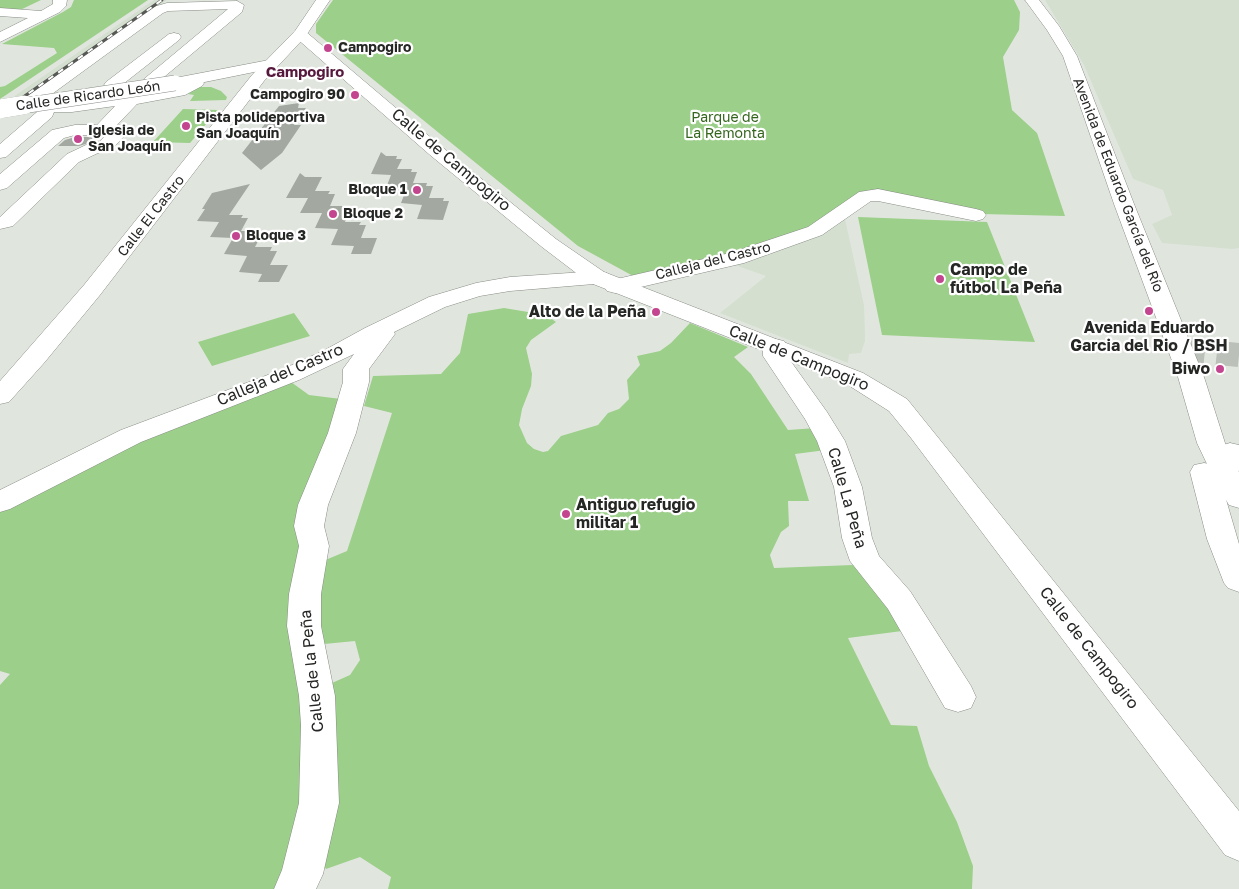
<!DOCTYPE html>
<html>
<head>
<meta charset="utf-8">
<style>
  body { margin:0 }
  canvas { display:block; background:#e0e6de }
</style>
</head>
<body>
<canvas width="1239" height="889"></canvas>
<script>
const c = document.querySelector('canvas').getContext('2d');
c.lineJoin = 'round';
function fillPath(path, color) {
  c.fillStyle = color;
  c.fill(path, 'evenodd');
}
function toPath(rows) {
  const path = new Path2D();
  for (const r of rows) {
    path.moveTo(r[0], r[1]);
    for (let i = 2; i < r.length; i += 2) path.lineTo(r[i], r[i + 1]);
  }
  return path;
}
function trace(path, color, width, dash) {
  c.strokeStyle = color;
  c.lineWidth = width;
  c.lineCap = dash ? 'butt' : 'round';
  c.setLineDash(dash || []);
  c.stroke(path);
}
function label(font, color, halo, rows, align = 'center') {
  c.font = font + ' "Golos Text",sans-serif';
  c.lineWidth = 4.5;
  c.setLineDash([]);
  c.textBaseline = 'middle';
  c.strokeStyle = halo;
  c.fillStyle = color;
  for (const [text, x, y, turn = 0] of rows) {
    c.save();
    c.translate(x, y);
    c.rotate((+turn || 0) * Math.PI / 180);
    c.textAlign = isNaN(turn) ? turn : align;
    if (halo) c.strokeText(text, 0, 0);
    c.fillText(text, 0, 0);
    c.restore();
  }
}
const built = toPath([
  [154,0,167,0,33,95,0,106],
  [1045,0,1239,0,1239,248,1232,249,1162,243,1152,224,1172,215,1163,190,1133,179,1084,65],
  [845,219,864,305,865,333,865,341,861,353,849,354,848,363,720,313,766,276,726,262]
]);
const green = toPath([
  [0,0,41,0,18,11,0,11],
  [74,0,148,0,0,99,0,87,5,86,57,53,54,48,2,44,63,12,71,7],
  [333,0,1014,0,1020,12,1019,30,1003,57,1012,110,1037,133,1065,216,981,214,868,190,811,230,749,251,635,277,578,246,316,33,316,24],
  [199,87,211,87,221,91,227,97,226,100,190,101,194,95,188,94],
  [183,109,218,110,190,143,153,142],
  [858,217,987,222,1035,342,882,335],
  [504,308,546,315,556,322,531,340,526,348,532,374,531,386,522,409,519,425,527,443,534,449,543,452,548,451,561,436,598,425,608,413,619,409,629,399,627,380,640,365,637,356,660,351,671,343,690,323,748,347,734,357,751,374,788,430,816,428,826,450,795,454,809,501,788,501,789,526,781,532,770,555,774,568,853,565,886,598,902,631,848,638,891,725,917,726,929,766,957,822,973,866,972,889,388,889,391,877,360,857,326,869,316,854,332,683,350,675,360,660,355,641,314,645,323,561,347,551,392,413,364,406,373,376,441,374,460,353,468,314],
  [294,313,310,336,212,366,198,342],
  [291,382,309,395,341,399,319,472,314,716,286,889,0,889,0,685,10,674,0,671,0,511,135,440]
]);
const building = toPath([
  [299,103,298,108,306,108,294,125,301,125,282,153,261,170,242,153,279,106],
  [75,137,97,137,92,142,79,146,58,146,65,140],
  [381,152,386,156,397,156,396,159,402,159,397,169,412,169,411,172,417,172,413,183,427,183,426,186,433,186,429,198,444,198,443,201,449,201,443,220,417,219,422,205,401,203,406,190,386,188,391,175,371,174],
  [300,173,305,177,322,177,315,191,330,191,328,194,335,194,330,206,345,206,343,209,350,209,345,222,361,222,359,225,366,225,361,238,377,238,371,254,351,254,354,246,331,245,338,229,315,228,322,213,300,213,308,198,286,198],
  [250,184,229,215,243,215,241,218,248,218,241,231,257,231,255,234,262,234,255,247,272,247,270,251,277,251,270,265,288,265,279,282,258,282,262,274,239,272,247,256,224,254,233,238,210,237,219,222,197,221,205,209,202,209,212,193]
]);
const minorTunnel = toPath([
  [1181,349,1239,355]
]);
const minor = toPath([
  [53,0,67,0,66,6,60,12,0,42,0,32,28,18,0,16,0,8,41,11,53,4,53,0],
  [237,1,244,5,242,12,158,82,152,84,146,82,144,79,228,9,168,11,163,13,41,102,72,102,167,90,196,78,202,80,204,83,202,86,185,95,137,104,117,125,127,126,130,130,111,150,98,153,79,162,13,226,0,229,0,217,67,154,86,145,99,142,106,135,75,135,64,138,7,188,0,190,0,174,52,130,75,125,97,125,115,106,72,112,54,112,52,117,6,157,0,158,0,144,37,112,21,109,19,105,22,100,153,7,167,3,237,1],
  [174,33,179,34,181,37,179,40,118,88,106,88,104,85,106,82,169,34,174,33],
  [878,189,976,209,983,211,986,215,983,219,976,221,878,201,871,201,822,235,744,263,615,293,607,291,604,286,606,283,510,291,480,296,445,307,394,332,395,334,369,369,369,382,356,433,328,505,324,526,329,546,321,594,321,626,335,696,339,803,323,874,316,889,274,889,282,870,299,803,301,725,299,696,287,626,289,594,299,546,294,526,298,505,328,433,343,382,343,369,354,354,299,380,141,442,10,509,0,512,0,490,121,430,281,370,323,351,365,328,429,297,476,283,510,277,599,271,607,273,610,278,608,281,730,253,808,227,859,192,878,189],
  [775,339,784,341,787,346,787,356,827,412,845,441,862,487,872,538,879,556,910,591,971,686,976,697,971,708,958,712,945,708,888,609,850,561,842,538,834,487,817,441,805,419,763,356,763,346,766,341,775,339],
  [1230,443,1239,445,1239,471,1229,469,1216,452,1220,446,1230,443],
  [1204,463,1214,465,1218,472,1239,544,1239,592,1228,588,1224,583,1207,539,1190,472,1194,465,1204,463]
]);
const major = toPath([
  [300,30,305,31,442,147,556,239,604,272,863,373,907,399,1239,811,1239,861,1225,855,911,438,889,411,845,383,588,282,542,247,430,155,295,37,293,34,295,31,300,30],
  [269,60,274,62,277,65,274,68,175,88,169,86,167,83,169,80,175,78,269,60]
]);
const highway = toPath([
  [316,0,330,0,305,37,264,81,100,295,44,363,9,402,0,404,0,381,84,285,252,75,295,31,316,0],
  [1025,0,1039,0,1059,26,1077,56,1134,204,1204,377,1225,443,1239,472,1239,508,1229,505,1217,485,1197,443,1178,377,1114,204,1063,56,1047,30,1025,0]
]);
const railFar1 = toPath([
  [9,107,162,0]
]);
const rail = toPath([
  [0,113,11,105]
]);
const majorBridgeFar1 = toPath([
  [15,107,175,83]
]);
const majorBridge = toPath([
  [0,109,24,105]
]);
const markers = [
  [328,48,5,"#c3448f"],
  [355,95,5,"#c3448f"],
  [186,126,5,"#c3448f"],
  [78,139,5,"#c3448f"],
  [417,190,5,"#c3448f"],
  [333,214,5,"#c3448f"],
  [236,236,5,"#c3448f"],
  [940,279,5,"#c3448f"],
  [1149,311,5,"#c3448f"],
  [656,312,5,"#c3448f"],
  [1220,369,5,"#c3448f"],
  [566,514,5,"#c3448f"]
];
const farPoinames = [
  ["Campogiro",338,48],
  ["Campogiro 90",345,95,"right"],
  ["Pista polideportiva",196,118],
  ["San Joaquín",196,134],
  ["Iglesia de",88,131],
  ["San Joaquín",88,147],
  ["Bloque 1",407,190,"right"],
  ["Bloque 2",343,214],
  ["Bloque 3",246,236]
];
const farStreetnames = [
  ["Calle de Ricardo León",88,96,-8],
  ["Avenida de Eduardo García del Río",1118,185,69],
  ["Calle El Castro",151,216,-52],
  ["Calleja del Castro",713,261,-14]
];
const farParknames = [
  ["Parque de",725,118],
  ["La Remonta",725,134]
];
const farNeighbourhoodnames = [
  ["Campogiro",305,72]
];
const streetNames = [
  ["Calle de Campogiro",451,160,40],
  ["Calle de Campogiro",799,358,22],
  ["Calleja del Castro",280,375,-23],
  ["Calle La Peña",847,498,74],
  ["Calle de Campogiro",1089,648,52],
  ["Calle de la Peña",312,671,-96]
];
const poiNames = [
  ["Campo de",950,270],
  ["fútbol La Peña",950,288],
  ["Alto de la Peña",646,312,"right"],
  ["Avenida Eduardo",1149,328,"center"],
  ["Garcia del Rio / BSH",1149,346,"center"],
  ["Biwo",1210,369,"right"],
  ["Antiguo refugio",576,505],
  ["militar 1",576,523]
];
fillPath(built, '#d4dfd0');
fillPath(green, '#9ccf89');
fillPath(building, '#a3a9a1');
trace(minorTunnel, '#bbc0b9', 24, [24, 12]);
trace(minor, '#878c85', 1);
trace(major, '#878c85', 1);
trace(highway, '#878c85', 1);
fillPath(minor, '#fff');
fillPath(major, '#fff');
fillPath(highway, '#fff');
trace(railFar1, '#565954', 3);
trace(rail, '#565954', 4);
trace(railFar1, '#fff', 2, [6]);
trace(rail, '#fff', 2.5, [8]);
trace(majorBridgeFar1, '#878c85', 16, []);
trace(majorBridge, '#878c85', 19, []);
trace(majorBridgeFar1, '#fff', 15);
trace(majorBridge, '#fff', 19);
for (const [x, y, r, color] of markers) {
  const dot = new Path2D();
  dot.arc(x, y, r, 0, 2 * Math.PI);
  c.fillStyle = color;
  c.fill(dot);
  trace(dot, '#fff', 2);
}
label('bold 14px', '#252724', '#fff', farPoinames, 'left');
label('14px', '#252724', '#fff', farStreetnames);
label('14px', '#33651c', '#fff', farParknames);
label('bold 15px', '#56193d', '#fff', farNeighbourhoodnames);
label('16px', '#252724', '#fff', streetNames);
label('bold 16px', '#252724', '#fff', poiNames, 'left');
</script>
</body>
</html>
